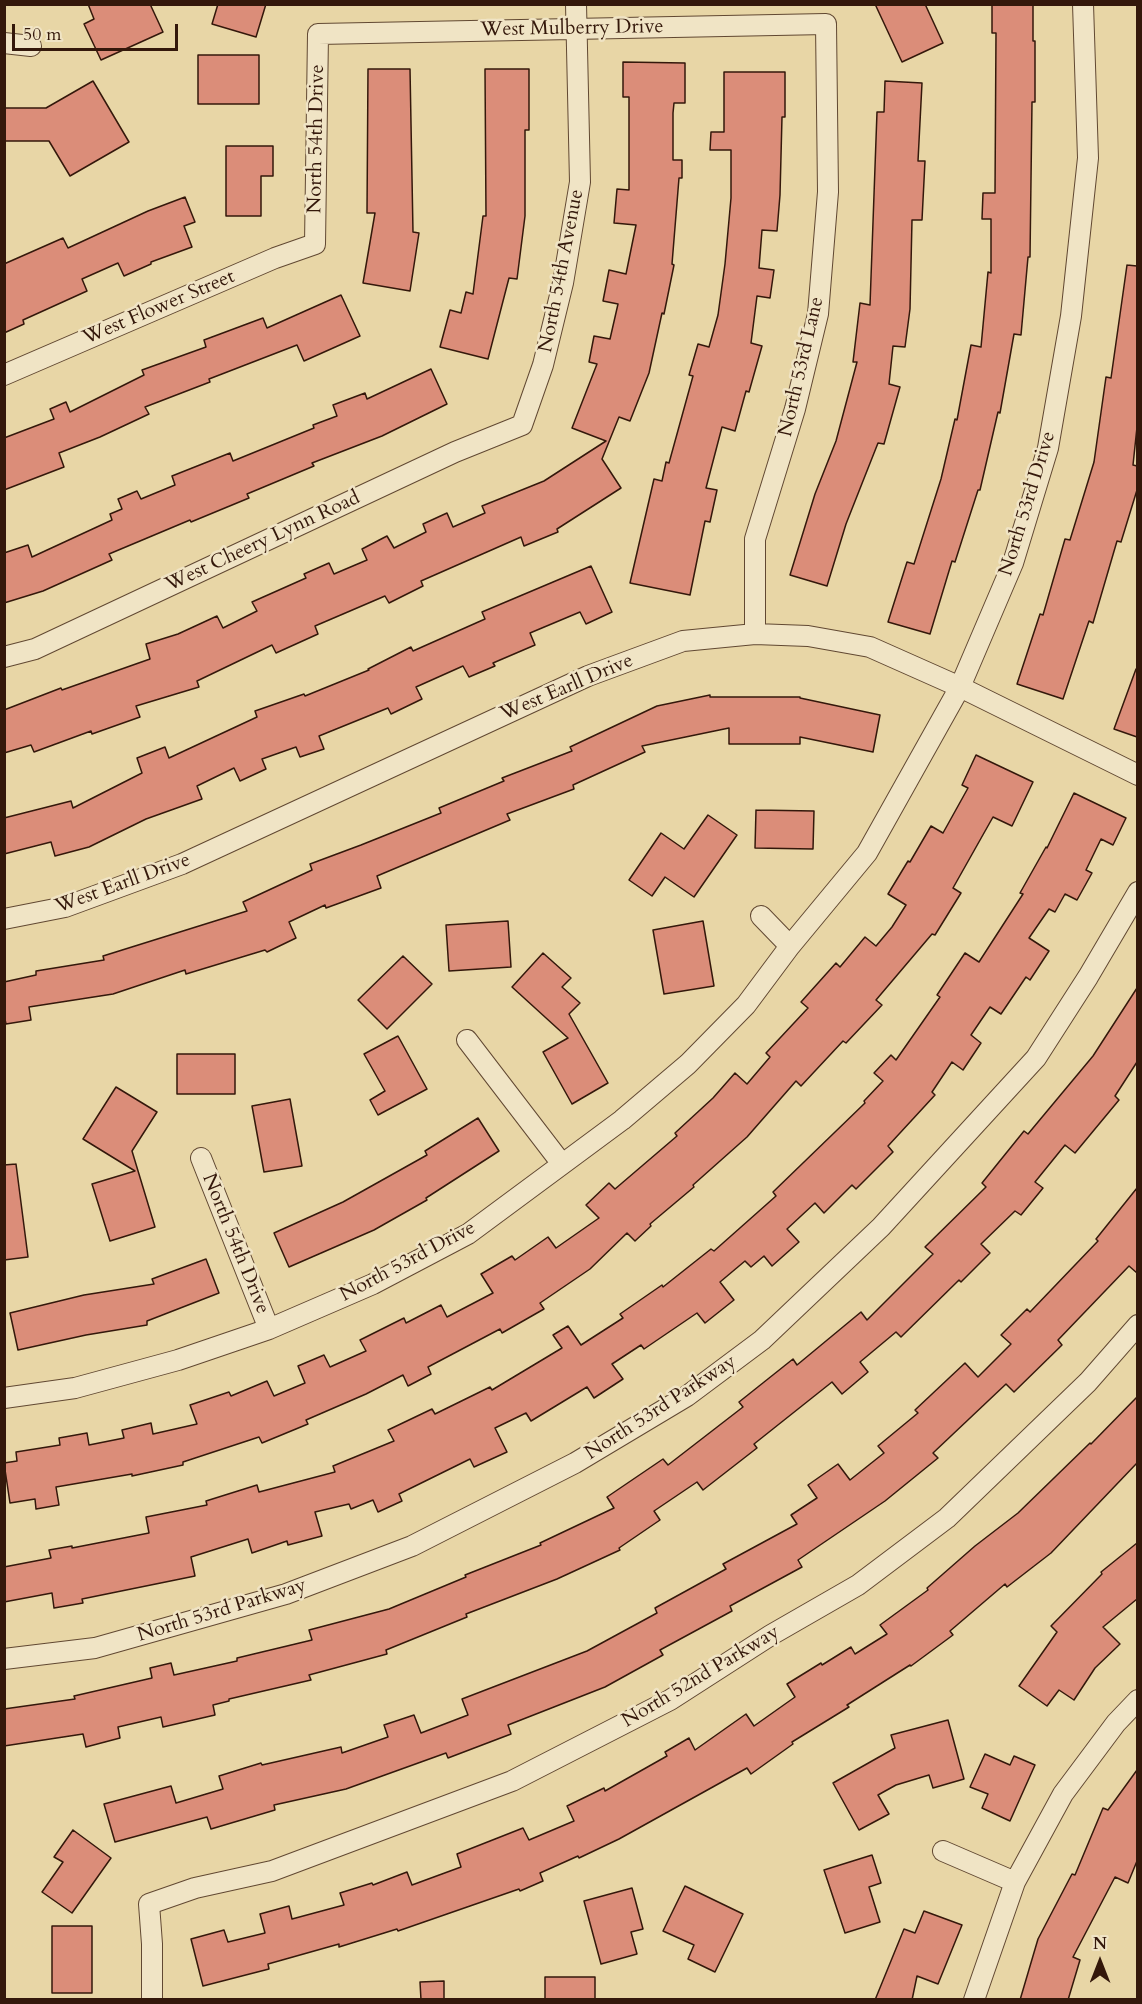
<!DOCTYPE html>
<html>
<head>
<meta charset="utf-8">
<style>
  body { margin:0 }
  #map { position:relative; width:1142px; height:2004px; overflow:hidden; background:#e8d6a6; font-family:Cardo,serif }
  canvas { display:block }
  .frame { position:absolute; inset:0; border:6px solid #34180b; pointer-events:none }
  .north { position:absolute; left:1070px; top:1932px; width:60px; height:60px; -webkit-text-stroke:4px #f0e4c5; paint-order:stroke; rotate:0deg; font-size:16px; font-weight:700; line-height:24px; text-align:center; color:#34180b }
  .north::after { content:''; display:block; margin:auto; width:21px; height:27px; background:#34180b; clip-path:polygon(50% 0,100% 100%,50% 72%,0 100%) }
  .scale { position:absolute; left:12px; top:24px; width:166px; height:27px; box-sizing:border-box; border:3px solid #34180b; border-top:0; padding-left:8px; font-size:18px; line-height:21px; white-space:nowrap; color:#34180b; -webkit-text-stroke:4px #f0e4c5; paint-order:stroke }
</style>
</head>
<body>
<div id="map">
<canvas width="1142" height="2004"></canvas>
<div class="frame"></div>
<div class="north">N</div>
<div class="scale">50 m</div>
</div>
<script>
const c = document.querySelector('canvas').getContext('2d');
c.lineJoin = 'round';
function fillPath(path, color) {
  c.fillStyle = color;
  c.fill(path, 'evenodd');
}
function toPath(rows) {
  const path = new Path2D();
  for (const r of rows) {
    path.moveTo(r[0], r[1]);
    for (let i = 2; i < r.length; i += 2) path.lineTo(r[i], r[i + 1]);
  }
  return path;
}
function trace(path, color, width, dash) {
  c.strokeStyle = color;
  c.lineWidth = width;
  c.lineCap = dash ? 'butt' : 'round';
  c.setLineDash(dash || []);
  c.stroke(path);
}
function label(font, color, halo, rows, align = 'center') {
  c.font = font + ' Cardo,serif';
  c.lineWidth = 5;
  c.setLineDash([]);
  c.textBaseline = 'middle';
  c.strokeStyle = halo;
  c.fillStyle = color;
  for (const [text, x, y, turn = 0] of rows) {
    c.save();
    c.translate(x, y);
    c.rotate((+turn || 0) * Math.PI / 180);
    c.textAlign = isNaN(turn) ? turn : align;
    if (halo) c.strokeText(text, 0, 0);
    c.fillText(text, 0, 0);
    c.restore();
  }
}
const building = toPath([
  [88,4,150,4,163,32,101,60,84,24,94,19,88,4],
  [218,4,266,4,256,37,212,24,218,4],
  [875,4,925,4,943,43,902,62,875,4],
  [992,4,1033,4,1033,41,1035,41,1035,102,1032,102,1030,257,1028,257,1021,335,1014,334,1000,413,998,412,980,490,978,490,955,562,952,561,930,634,888,622,907,562,914,564,941,479,955,419,957,420,971,345,981,347,988,272,991,273,991,219,982,219,983,193,995,193,996,33,992,33,992,4],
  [198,55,259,55,259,104,198,104,198,55],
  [623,62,685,63,685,103,674,103,673,113,673,160,682,160,682,178,679,178,672,264,674,265,664,314,662,313,649,373,630,421,619,417,602,459,621,488,557,529,558,532,524,546,521,537,421,581,423,586,389,603,385,596,315,626,318,634,276,653,272,645,197,681,199,687,136,706,140,717,92,734,91,731,34,752,31,745,4,753,4,710,61,688,62,690,150,659,146,644,178,634,217,616,223,628,257,611,252,602,306,578,304,574,329,563,334,574,367,560,362,549,387,536,394,548,426,532,423,524,447,513,453,527,485,513,482,506,544,481,606,441,572,428,597,364,589,362,594,336,610,339,618,304,603,301,609,270,626,274,636,225,614,223,617,189,629,190,629,97,623,97,623,62],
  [368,69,410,69,413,232,419,233,410,291,363,283,375,213,367,213,368,69],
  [485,69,529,69,529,130,525,130,525,216,517,279,509,278,488,359,440,347,450,310,461,313,466,292,473,294,483,216,486,216,485,69],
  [724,72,785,72,785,117,782,117,780,195,777,231,762,230,759,268,774,270,770,298,757,296,751,343,762,346,749,392,746,391,735,431,722,427,706,488,717,490,710,522,705,521,690,595,630,583,654,479,662,481,666,462,669,463,693,376,689,375,698,344,709,347,718,315,725,264,731,198,731,150,710,150,711,132,724,132,724,72],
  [93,81,129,142,70,176,49,141,4,141,4,108,46,108,93,81],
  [885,81,922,83,918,161,925,161,922,220,912,220,910,309,905,347,893,346,889,384,900,387,884,444,878,443,846,524,827,586,790,575,815,494,836,441,857,362,853,362,860,303,870,305,877,112,884,112,885,81],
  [226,146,273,146,273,176,261,176,261,216,226,216,226,146],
  [185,197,195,222,184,226,192,247,151,262,151,264,124,276,118,263,82,279,87,291,23,320,24,324,4,333,4,264,63,238,68,248,148,211,185,197],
  [1127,265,1137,266,1137,427,1133,465,1137,466,1137,490,1121,542,1117,541,1093,623,1089,621,1063,699,1017,684,1040,614,1043,615,1065,539,1070,540,1094,462,1106,377,1111,378,1127,265],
  [341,295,360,336,304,361,297,345,209,379,210,382,145,407,149,414,100,437,59,453,64,467,4,490,4,438,54,419,50,409,66,402,70,412,144,375,142,370,206,347,204,340,263,318,267,328,341,295],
  [431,369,447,404,382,436,312,463,314,466,247,494,249,498,191,522,190,520,109,554,112,560,43,591,4,603,4,553,28,545,32,557,112,520,110,514,122,509,118,499,137,491,141,499,175,485,172,476,230,453,233,461,314,428,313,425,337,416,333,405,365,393,367,399,431,369],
  [591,566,612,612,586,624,580,612,530,633,535,645,493,663,495,666,469,677,463,666,416,687,422,699,391,714,388,708,319,736,324,749,300,757,296,747,262,759,266,769,240,781,234,768,197,786,202,799,146,819,89,847,55,856,51,842,4,854,4,818,71,801,73,808,142,773,137,758,165,747,169,758,257,717,255,711,304,694,305,696,369,670,368,669,411,647,413,651,485,619,482,612,591,566],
  [1136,669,1137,670,1137,737,1114,729,1136,669],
  [710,695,710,697,800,697,800,698,880,715,873,752,800,737,800,744,729,744,729,728,642,746,645,752,573,785,574,789,507,814,510,820,377,876,381,888,326,908,325,905,289,922,296,938,267,952,265,950,186,974,185,970,113,994,29,1007,31,1020,6,1024,4,1015,4,982,36,975,36,971,104,960,103,956,247,911,243,902,312,870,310,864,361,845,441,813,439,808,504,781,502,778,572,751,570,747,657,706,710,695],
  [976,755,1033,782,1012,826,993,817,953,888,961,893,935,935,932,934,876,1000,882,1005,846,1043,843,1041,801,1086,796,1081,747,1137,693,1185,694,1187,650,1224,651,1226,635,1241,627,1233,590,1269,540,1303,544,1309,502,1333,500,1329,428,1367,431,1374,408,1386,403,1375,366,1394,306,1420,308,1424,262,1443,259,1437,183,1462,183,1465,132,1476,132,1474,56,1487,59,1505,36,1509,35,1499,10,1503,4,1463,17,1461,16,1452,60,1445,59,1438,87,1433,89,1445,124,1438,122,1430,151,1423,153,1434,197,1424,190,1405,229,1392,231,1396,267,1381,274,1396,305,1383,298,1366,324,1355,330,1367,366,1351,360,1340,404,1318,406,1323,441,1305,447,1317,493,1293,481,1274,512,1256,515,1260,548,1237,556,1248,599,1218,586,1205,609,1183,615,1189,677,1136,675,1133,713,1098,735,1073,747,1084,770,1057,766,1053,808,1008,801,1002,836,963,840,967,865,937,876,946,892,927,906,905,888,894,908,861,910,862,931,826,943,833,968,788,962,785,976,755],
  [1074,793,1126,818,1113,845,1101,839,1086,870,1092,873,1077,900,1065,894,1055,912,1049,909,1029,938,1049,951,1030,980,1026,977,1001,1014,990,1007,971,1035,981,1043,963,1070,952,1062,932,1092,935,1095,888,1146,893,1152,856,1189,852,1185,824,1213,815,1203,787,1229,799,1242,772,1266,764,1256,751,1267,745,1261,720,1282,734,1300,705,1323,697,1313,644,1349,641,1345,612,1364,623,1379,594,1398,587,1387,531,1421,526,1413,495,1428,507,1452,474,1467,470,1459,399,1494,402,1501,378,1512,373,1500,351,1509,349,1504,315,1512,322,1536,288,1545,287,1541,252,1553,248,1539,191,1557,195,1576,82,1599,83,1603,54,1608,52,1593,4,1602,4,1567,51,1558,49,1550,72,1546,72,1548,149,1533,146,1517,207,1505,206,1501,257,1485,259,1492,335,1472,333,1466,394,1441,388,1430,432,1409,435,1414,490,1387,492,1390,562,1348,553,1335,568,1326,581,1345,623,1318,620,1314,662,1285,663,1287,711,1249,714,1251,776,1196,773,1192,865,1103,864,1101,883,1081,874,1073,891,1055,896,1060,940,997,937,995,965,953,979,962,1023,894,1020,893,1046,847,1047,848,1074,793],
  [756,810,814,811,813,849,755,848,756,810],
  [708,815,737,835,694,897,665,877,652,896,629,880,661,833,684,849,708,815],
  [508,921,511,967,449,971,446,925,508,921],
  [703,921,714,986,664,994,653,930,703,921],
  [543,953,571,978,562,987,580,1003,569,1014,608,1083,572,1104,543,1052,568,1038,512,987,543,953],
  [403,956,432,984,387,1029,358,1000,403,956],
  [1137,988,1137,1062,1115,1096,1119,1100,1075,1153,1065,1145,1035,1182,1043,1188,1021,1215,1015,1211,981,1244,990,1253,961,1282,959,1280,901,1337,896,1332,860,1362,868,1372,842,1394,832,1382,754,1444,757,1448,703,1490,697,1482,654,1511,660,1520,619,1548,620,1550,557,1579,466,1614,467,1617,386,1650,387,1654,309,1675,311,1680,229,1699,229,1701,213,1705,215,1715,163,1727,161,1717,118,1727,120,1738,86,1747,83,1734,4,1746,4,1709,75,1699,74,1696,152,1678,150,1668,171,1663,174,1675,237,1661,237,1658,312,1640,309,1630,389,1609,466,1577,465,1575,541,1545,540,1543,614,1508,607,1497,663,1459,668,1465,743,1407,739,1402,793,1359,797,1365,861,1312,867,1320,933,1254,925,1247,986,1187,982,1183,1024,1131,1028,1134,1093,1056,1137,988],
  [398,1036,427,1089,378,1115,370,1100,385,1091,364,1054,398,1036],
  [177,1054,235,1054,235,1094,177,1094,177,1054],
  [116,1087,157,1112,132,1151,155,1227,110,1241,92,1184,135,1171,83,1139,116,1087],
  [290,1099,302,1166,264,1172,252,1106,290,1099],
  [478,1118,499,1151,426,1198,427,1200,374,1230,289,1267,274,1233,343,1202,427,1155,425,1151,478,1118],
  [16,1164,28,1257,4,1260,4,1165,16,1164],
  [1137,1188,1137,1273,1129,1266,1058,1340,1062,1345,1014,1392,1006,1384,933,1453,938,1458,885,1501,798,1560,802,1567,730,1606,732,1611,660,1650,663,1655,605,1687,508,1725,511,1734,448,1758,446,1753,346,1789,274,1805,275,1810,211,1829,207,1817,115,1842,104,1804,171,1786,176,1803,223,1789,219,1776,261,1763,262,1765,341,1747,342,1753,388,1737,384,1725,414,1715,421,1733,468,1715,462,1699,587,1651,657,1613,655,1608,726,1569,723,1564,797,1524,791,1515,817,1498,808,1485,838,1464,850,1480,884,1453,878,1446,918,1413,915,1410,965,1363,978,1377,1011,1344,1001,1335,1027,1309,1030,1312,1098,1241,1096,1239,1137,1188],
  [206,1259,219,1293,147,1321,147,1325,86,1335,18,1350,10,1313,84,1295,154,1284,152,1279,206,1259],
  [1137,1397,1137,1463,1051,1553,1007,1587,1005,1584,950,1631,953,1635,911,1666,910,1665,847,1705,849,1707,792,1742,793,1744,751,1774,747,1768,619,1839,579,1858,578,1856,540,1873,543,1881,520,1891,519,1889,398,1931,397,1929,339,1947,339,1944,268,1964,269,1969,203,1986,191,1939,224,1930,228,1942,265,1933,260,1914,289,1906,292,1919,344,1905,340,1893,372,1883,373,1885,407,1872,412,1885,461,1867,457,1854,523,1828,529,1840,574,1821,567,1806,604,1788,605,1791,667,1756,665,1752,689,1738,695,1750,746,1714,754,1726,795,1697,787,1684,821,1663,822,1665,851,1647,855,1654,887,1634,880,1625,928,1590,927,1588,975,1546,1018,1513,1090,1443,1091,1444,1137,1397],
  [1137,1543,1137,1599,1103,1627,1120,1644,1095,1668,1074,1700,1059,1690,1047,1706,1019,1686,1057,1632,1051,1626,1102,1574,1101,1572,1137,1543],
  [948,1720,964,1779,933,1788,929,1775,896,1785,878,1795,889,1814,859,1830,833,1783,895,1748,891,1735,948,1720],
  [985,1754,1010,1765,1014,1756,1035,1765,1010,1821,982,1808,988,1794,970,1787,985,1754],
  [1137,1770,1137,1861,1128,1883,1115,1877,1073,1957,1080,1960,1068,2000,1020,2000,1038,1939,1072,1874,1075,1875,1103,1808,1108,1810,1137,1770],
  [73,1830,111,1858,72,1913,42,1892,63,1862,54,1857,73,1830],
  [872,1855,881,1883,869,1887,880,1922,845,1933,824,1870,872,1855],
  [685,1886,743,1914,715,1972,688,1959,694,1945,663,1931,685,1886],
  [632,1888,643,1929,631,1932,637,1954,601,1964,584,1901,632,1888],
  [924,1911,962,1925,938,1984,917,1976,912,2000,875,2000,904,1929,915,1933,924,1911],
  [52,1926,92,1926,92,1993,52,1993,52,1926],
  [545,1977,595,1977,595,2000,545,2000,545,1977],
  [444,1981,444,2000,421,2000,420,1982,444,1981]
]);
const minor = toPath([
  [4,43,31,46],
  [4,375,275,258,315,244,318,34,826,24,828,192,818,314,795,409,755,539,755,634],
  [4,657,35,649,455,452,522,425,543,365,563,283,580,182,576,4],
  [761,916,790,946],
  [4,919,65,907,182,864,588,676,683,641,755,634,808,636,870,647,960,687,1138,775],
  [467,1040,562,1164],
  [201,1158,269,1329],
  [4,1398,75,1388,178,1360,269,1329,373,1284,468,1234,622,1120,688,1064,746,1005,790,946,867,853,960,687,1013,563,1048,448,1071,316,1088,158,1083,4],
  [4,1659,95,1648,286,1594,412,1546,575,1463,687,1396,762,1340,881,1227,1036,1058,1088,977,1138,892],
  [943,1851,1015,1882],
  [152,2000,152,1944,149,1904,195,1888,272,1871,512,1781,670,1700,771,1635,858,1585,947,1518,1088,1382,1138,1325],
  [974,2000,1015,1882,1063,1794,1116,1723,1138,1700]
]);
const streetNames = [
  ["West Mulberry Drive",572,29,-1],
  ["North 54th Drive",317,139,-89],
  ["North 54th Avenue",562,271,-79],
  ["West Flower Street",159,308,-23],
  ["North 53rd Lane",802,367,-77],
  ["North 53rd Drive",1028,504,-73],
  ["West Cheery Lynn Road",263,542,-25],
  ["West Earll Drive",567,688,-23],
  ["West Earll Drive",123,884,-20],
  ["North 54th Drive",235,1244,68],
  ["North 53rd Drive",408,1262,-28],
  ["North 53rd Parkway",661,1408,-33],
  ["North 53rd Parkway",222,1611,-17],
  ["North 52nd Parkway",701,1677,-31]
];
fillPath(building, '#db8d79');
trace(building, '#34180b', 1.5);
trace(minor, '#614832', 22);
trace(minor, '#f0e4c5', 20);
label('20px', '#34180b', '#f0e4c5', streetNames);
</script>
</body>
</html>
